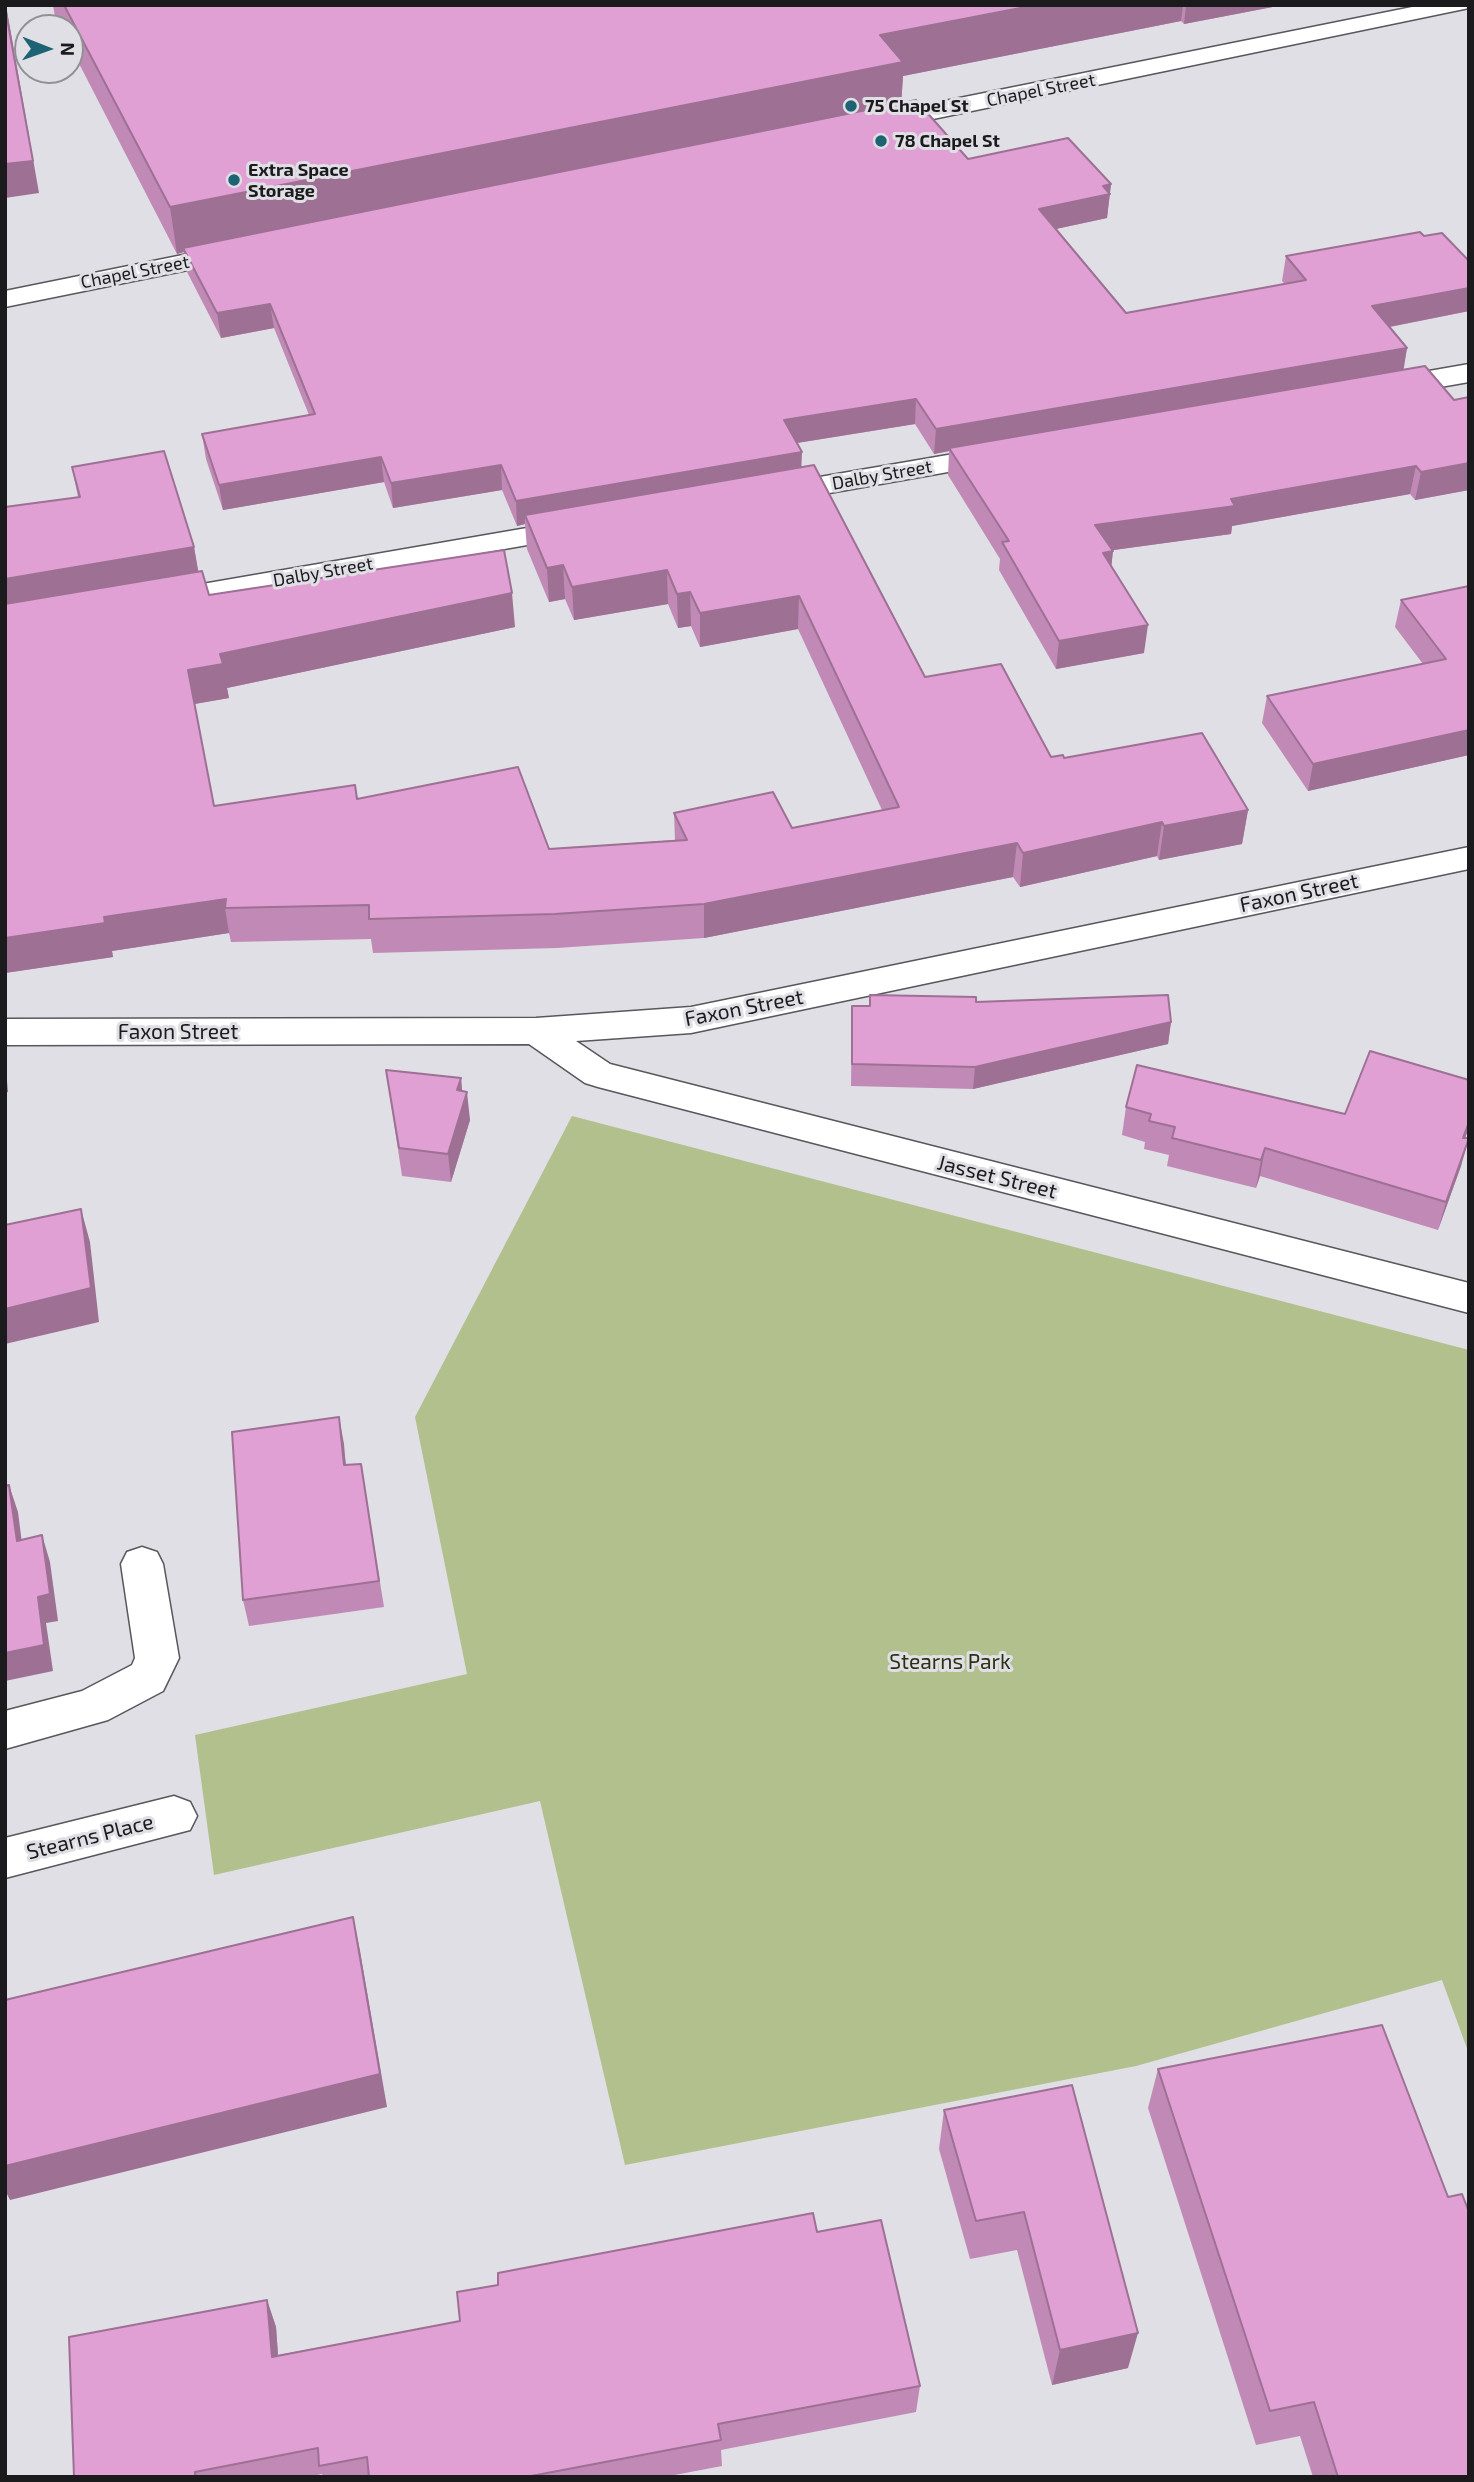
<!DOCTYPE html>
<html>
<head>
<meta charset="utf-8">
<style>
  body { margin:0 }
  #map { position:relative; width:1474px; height:2482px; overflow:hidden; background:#dfdfe5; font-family:"Exo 2",sans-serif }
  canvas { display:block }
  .frame { position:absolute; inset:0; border:7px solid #1b1b1d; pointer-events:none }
  .north { position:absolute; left:14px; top:14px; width:70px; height:70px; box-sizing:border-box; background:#dfdfe5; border:2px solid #919195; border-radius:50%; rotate:91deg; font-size:19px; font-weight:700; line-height:28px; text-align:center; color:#1b1b1d }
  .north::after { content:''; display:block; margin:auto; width:24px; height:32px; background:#1d6373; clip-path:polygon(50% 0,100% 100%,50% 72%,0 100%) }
</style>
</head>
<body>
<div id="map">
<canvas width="1474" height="2482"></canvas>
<div class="frame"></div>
<div class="north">N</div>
</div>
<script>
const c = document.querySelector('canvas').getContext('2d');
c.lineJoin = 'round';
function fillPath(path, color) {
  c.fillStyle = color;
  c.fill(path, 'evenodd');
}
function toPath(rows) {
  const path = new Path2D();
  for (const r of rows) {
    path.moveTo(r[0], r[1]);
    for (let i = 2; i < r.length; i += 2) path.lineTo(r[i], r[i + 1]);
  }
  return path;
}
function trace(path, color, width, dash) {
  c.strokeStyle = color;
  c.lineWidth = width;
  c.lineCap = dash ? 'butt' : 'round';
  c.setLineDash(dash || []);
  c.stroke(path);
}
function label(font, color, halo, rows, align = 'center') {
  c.font = font + ' "Exo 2",sans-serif';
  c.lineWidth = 6;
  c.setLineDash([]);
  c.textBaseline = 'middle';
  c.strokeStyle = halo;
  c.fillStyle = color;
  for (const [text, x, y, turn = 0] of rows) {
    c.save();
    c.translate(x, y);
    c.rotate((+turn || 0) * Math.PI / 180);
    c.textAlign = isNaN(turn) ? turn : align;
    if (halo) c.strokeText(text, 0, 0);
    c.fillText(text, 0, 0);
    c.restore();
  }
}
const green = toPath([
  [572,1116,1469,1350,1469,2054,1442,1980,1136,2066,625,2165,540,1801,214,1875,195,1735,467,1674,415,1417]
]);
const lane = toPath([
  [142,1547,157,1552,163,1564,179,1658,163,1691,108,1720,5,1749,5,1711,82,1691,132,1665,135,1658,121,1564,127,1552,142,1547]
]);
const street = toPath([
  [1469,364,1469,382,1383,397,1373,394,1369,388,1373,382,1383,379,1469,364],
  [1000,446,1010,449,1015,455,1010,461,773,503,762,500,758,494,762,488,773,485,1000,446],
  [579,519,590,522,594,528,590,534,156,610,145,608,140,601,145,594,156,592,579,519],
  [1469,847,1469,869,691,1033,576,1041,610,1064,1469,1283,1469,1313,598,1087,585,1083,529,1044,5,1045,5,1019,536,1018,691,1007,1469,847],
  [174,1796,190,1802,197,1816,190,1830,5,1878,5,1838,174,1796]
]);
const secondary = toPath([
  [1422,5,1469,5,1469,8,875,131,866,128,862,123,866,118,875,115,1422,5],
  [237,244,247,246,251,252,247,258,5,307,5,291,237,244]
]);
const wall = toPath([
  [53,5,1283,5,1184,24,1181,21,903,76,901,103,968,159,1111,184,1107,218,1056,229,1126,313,1285,284,1282,281,1286,256,1469,311,1390,327,1407,348,1403,369,1454,400,1469,397,1469,490,1415,500,1410,494,1232,526,1231,534,1113,550,1111,566,1144,653,1056,669,999,570,1000,559,948,475,949,451,934,454,915,424,797,443,801,468,925,677,1051,757,1064,758,1248,810,1242,844,1159,860,1157,856,1020,887,1013,877,704,938,557,948,373,953,371,939,231,942,229,933,112,951,113,957,5,973,5,507,78,497,72,467,194,547,198,571,209,595,515,627,227,688,229,698,195,704,214,806,357,799,549,849,675,840,674,813,792,828,882,810,798,629,700,647,691,626,678,628,668,604,574,620,565,599,549,602,527,549,525,524,517,526,502,490,393,508,384,482,223,510,206,459,202,434,309,415,274,328,221,338,187,272,184,252,177,254,70,46,70,28,60,28,55,17],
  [1469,586,1469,755,1308,791,1262,723,1267,696,1423,664,1395,627,1401,600],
  [870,995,976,1002,1171,1022,1168,1044,973,1089,851,1086,852,1006,869,1006],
  [386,1070,461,1078,462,1091,470,1120,451,1182,402,1176],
  [1469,1080,1469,1127,1465,1138,1461,1166,1438,1230,1260,1176,1256,1188,1167,1166,1169,1155,1144,1149,1145,1142,1122,1135,1126,1107,1345,1114],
  [339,1417,346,1465,361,1464,384,1607,249,1626,243,1600],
  [1158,2069,1469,2477,1313,2477,1300,2436,1256,2445,1148,2108],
  [1072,2085,1128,2368,1052,2385,1017,2250,970,2259,939,2149,944,2110],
  [817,2232,920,2386,916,2412,721,2450,722,2466,664,2477,323,2477,322,2474,308,2477,74,2477,267,2300,276,2327,278,2355,460,2321]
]);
const shadedWall = toPath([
  [6,5,39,193,5,198,5,164],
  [1036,5,1183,5,1181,21,903,76,901,107,183,248,184,252,177,254,170,207,880,35],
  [1186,5,1283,5,1184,24],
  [1111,184,1107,218,1037,233,1039,209,1103,186],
  [1469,288,1469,311,1368,331,1372,306],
  [270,304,274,328,221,338,217,313],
  [1407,348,1403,373,949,448,949,451,934,454,936,429],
  [916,399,915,424,784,445,784,420],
  [802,452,801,477,525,515,525,524,517,526,516,501],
  [381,457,384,482,223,510,219,485],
  [1469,463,1469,490,1415,500,1421,472],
  [501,465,502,490,393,508,391,483],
  [1416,466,1410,494,1232,526,1231,534,1092,553,1095,525],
  [194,547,200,581,5,614,5,579],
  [1113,551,1110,579,1103,553],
  [563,565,565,599,549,602,547,568],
  [667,570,668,604,574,620,572,587],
  [690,592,691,626,678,628,677,594],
  [512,593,515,627,227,688,229,698,194,704,188,670,220,654],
  [799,596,798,629,700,647,700,613],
  [1148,625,1144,653,1056,669,1059,641],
  [1469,730,1469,755,1308,791,1313,764],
  [1248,810,1242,844,1159,860,1164,826],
  [1162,822,1157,856,1020,887,1023,853],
  [1017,843,1013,877,704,938,704,904],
  [226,899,225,908,229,933,112,951,113,957,5,973,5,938,104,917],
  [1171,1022,1168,1044,973,1089,975,1067],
  [5,1059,8,1092,5,1093],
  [461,1078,463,1103,467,1092,470,1120,451,1182,448,1154,457,1090],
  [1469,1122,1469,1127,1455,1166,1463,1138],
  [1469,1138,1461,1166,1438,1230,1446,1202],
  [1265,1148,1260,1176,1256,1188,1261,1160],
  [81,1209,90,1242,99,1322,5,1344,5,1309],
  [339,1417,344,1444,348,1492,344,1465],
  [9,1485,18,1512,25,1567,17,1541],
  [42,1535,50,1562,58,1621,46,1623,53,1671,5,1681,5,1653,38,1597],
  [353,1917,360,1951,387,2107,10,2200,5,2190,5,2166],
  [267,2300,276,2327,280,2383,272,2357],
  [1138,2333,1128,2368,1052,2385,1060,2350]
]);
const building = toPath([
  [64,5,1036,5,880,35,903,62,170,207,64,5],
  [5,7,33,161,5,164,5,7],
  [916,100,968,159,1068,138,1111,184,1103,186,1110,194,1039,209,1126,313,1306,280,1286,256,1420,232,1424,236,1442,233,1469,261,1469,288,1372,306,1407,348,936,429,916,399,784,420,802,452,516,501,501,465,391,483,381,457,219,485,202,434,315,414,270,304,217,313,183,248,916,100],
  [1425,366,1454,400,1469,397,1469,463,1421,472,1416,466,1231,499,1235,506,1095,525,1113,551,1103,553,1148,625,1059,641,1002,542,1009,541,949,448,1425,366],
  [164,451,194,547,5,579,5,507,80,497,72,467,164,451],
  [814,465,925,677,1001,664,1051,757,1063,755,1064,758,1202,733,1248,810,1164,826,1162,822,1023,853,1017,843,704,904,555,914,369,919,369,905,225,908,226,899,104,917,105,923,5,938,5,604,202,571,209,595,504,550,512,593,220,654,223,664,188,670,214,806,355,785,357,799,518,767,549,849,687,840,674,813,773,792,792,828,899,807,799,596,700,613,690,592,677,594,667,570,572,587,563,565,547,568,525,515,814,465],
  [1469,586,1469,730,1313,764,1267,696,1446,659,1401,600,1469,586],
  [870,995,976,997,976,1002,1168,995,1171,1022,975,1067,852,1064,852,1006,870,1006,870,995],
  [1370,1051,1469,1080,1469,1122,1463,1138,1469,1138,1446,1202,1265,1148,1261,1160,1172,1138,1175,1127,1149,1121,1151,1114,1126,1107,1137,1065,1345,1114,1370,1051],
  [386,1070,461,1078,457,1090,467,1092,448,1154,399,1148,386,1070],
  [81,1209,91,1288,5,1309,5,1225,81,1209],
  [339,1417,344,1465,361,1464,379,1581,243,1600,232,1432,339,1417],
  [9,1485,17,1541,42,1535,50,1594,38,1597,44,1645,5,1653,5,1486,9,1485],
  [353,1917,380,2074,5,2166,5,2000,353,1917],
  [1382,2025,1448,2197,1462,2194,1469,2212,1469,2477,1338,2477,1314,2402,1270,2411,1158,2069,1382,2025],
  [1072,2085,1138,2333,1060,2350,1024,2212,976,2221,944,2110,1072,2085],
  [813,2213,817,2232,881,2220,920,2386,718,2424,721,2440,526,2477,369,2477,367,2457,319,2466,318,2448,195,2472,195,2477,74,2477,69,2337,267,2300,272,2357,460,2321,457,2292,498,2285,498,2273,813,2213]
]);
const markers = [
  [851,106,7,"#1d6373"],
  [881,141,7,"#1d6373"],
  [234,180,7,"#1d6373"]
];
const farStreetnames = [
  ["Chapel Street",1041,90,-11],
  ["Chapel Street",135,272,-11],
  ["Dalby Street",882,475,-10],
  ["Dalby Street",323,572,-10]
];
const farPoinames = [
  ["75 Chapel St",865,106],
  ["78 Chapel St",895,141],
  ["Extra Space",248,170],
  ["Storage",248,191]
];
const streetNames = [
  ["Faxon Street",1299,893,-12],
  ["Faxon Street",744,1008,-11],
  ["Faxon Street",178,1032],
  ["Jasset Street",997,1177,14],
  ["Stearns Place",90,1837,-14]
];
const parkNames = [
  ["Stearns Park",950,1662]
];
fillPath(green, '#b1c08c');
trace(lane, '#57575c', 3);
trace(street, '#57575c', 3);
trace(secondary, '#57575c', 3);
fillPath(lane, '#fff');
fillPath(street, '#fff');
fillPath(secondary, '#fff');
fillPath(wall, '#c18ab6');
fillPath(shadedWall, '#9d7094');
fillPath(building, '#e0a0d4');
trace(building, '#9d7094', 2);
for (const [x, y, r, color] of markers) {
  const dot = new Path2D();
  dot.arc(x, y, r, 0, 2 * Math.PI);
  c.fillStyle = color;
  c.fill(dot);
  trace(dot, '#dfdfe5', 2.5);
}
label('18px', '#1b1b1d', '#dfdfe5', farStreetnames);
label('bold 18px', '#1b1b1d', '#dfdfe5', farPoinames, 'left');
label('21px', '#1b1b1d', '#dfdfe5', streetNames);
label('21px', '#293110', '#dfdfe5', parkNames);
</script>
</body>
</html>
